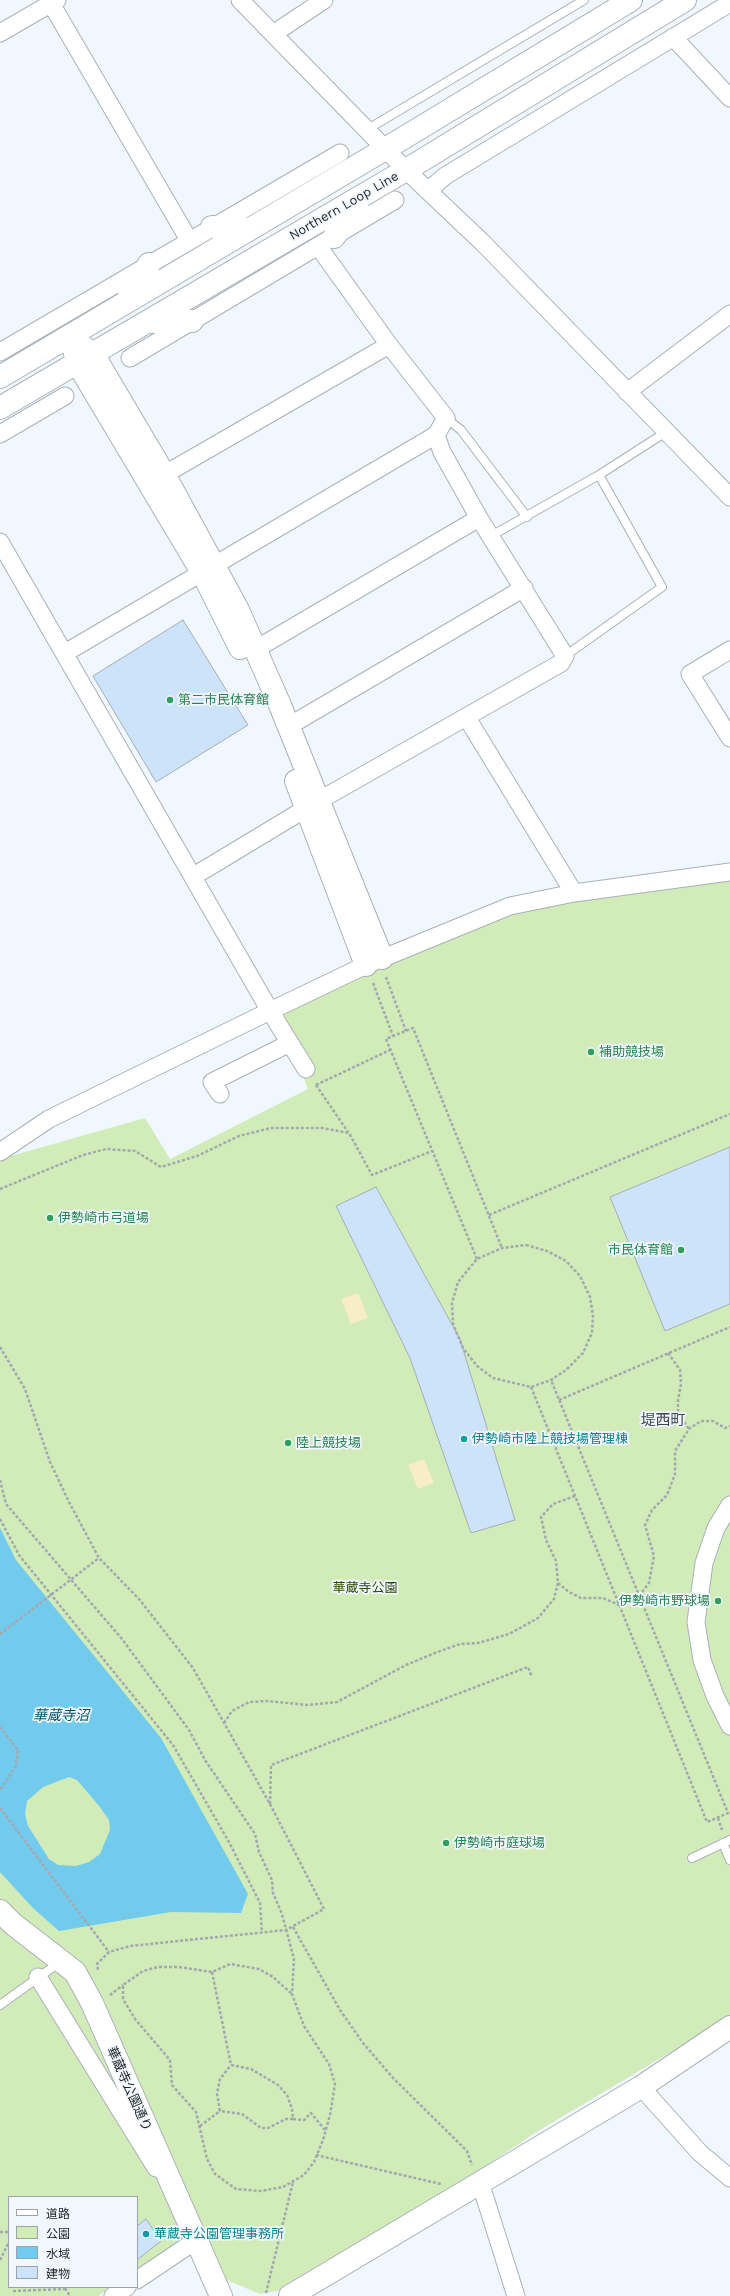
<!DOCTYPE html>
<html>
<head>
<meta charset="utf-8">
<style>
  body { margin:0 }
  #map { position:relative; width:730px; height:2296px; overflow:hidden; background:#f0f7fe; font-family:"Work Sans","Noto Sans JP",sans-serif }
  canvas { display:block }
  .legend { position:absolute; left:8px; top:2196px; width:130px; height:92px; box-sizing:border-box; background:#f0f7fe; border:1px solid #9ca2a8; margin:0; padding:5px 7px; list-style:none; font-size:12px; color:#1f2226 }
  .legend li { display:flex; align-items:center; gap:8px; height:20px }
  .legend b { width:20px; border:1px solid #9ca2a8 }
</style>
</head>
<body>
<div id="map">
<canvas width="730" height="2296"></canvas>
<ul class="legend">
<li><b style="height:5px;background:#fff"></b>道路</li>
<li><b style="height:11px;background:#d1ecb9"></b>公園</li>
<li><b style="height:11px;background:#72caed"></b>水域</li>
<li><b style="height:11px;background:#cde3fa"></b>建物</li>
</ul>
</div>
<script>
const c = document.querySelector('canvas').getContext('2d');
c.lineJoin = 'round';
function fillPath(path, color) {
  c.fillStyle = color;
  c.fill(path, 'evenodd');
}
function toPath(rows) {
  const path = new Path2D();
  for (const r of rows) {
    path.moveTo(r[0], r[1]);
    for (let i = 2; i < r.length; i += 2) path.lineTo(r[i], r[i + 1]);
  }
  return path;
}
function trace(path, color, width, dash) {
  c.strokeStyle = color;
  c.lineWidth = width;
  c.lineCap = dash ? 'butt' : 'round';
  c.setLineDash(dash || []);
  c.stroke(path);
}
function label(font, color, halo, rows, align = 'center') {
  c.font = font + ' "Work Sans","Noto Sans JP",sans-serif';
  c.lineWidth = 3.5;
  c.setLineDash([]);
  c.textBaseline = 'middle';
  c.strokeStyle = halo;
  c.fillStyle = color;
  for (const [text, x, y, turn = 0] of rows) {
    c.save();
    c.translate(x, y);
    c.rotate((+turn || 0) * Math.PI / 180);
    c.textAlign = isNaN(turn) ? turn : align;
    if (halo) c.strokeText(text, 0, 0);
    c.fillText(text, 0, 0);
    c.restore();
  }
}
const green = toPath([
  [730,878,730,2017,538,2131,475,2173,282,2290,260,2294,224,2279,200,2226,137,2270,137,2197,9,2197,9,2287,111,2287,98,2296,0,2296,0,1159,145,1118,170,1159,308,1089,278,1015,399,959,522,909]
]);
const sand = toPath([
  [358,1293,368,1318,351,1324,341,1299],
  [424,1459,434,1483,418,1489,408,1465]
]);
const water = toPath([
  [0,1528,16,1560,161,1738,248,1894,241,1913,171,1912,59,1931,34,1909,0,1872],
  [69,1777,77,1780,100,1807,109,1820,110,1830,100,1854,89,1862,76,1866,58,1865,49,1859,28,1826,25,1814,27,1801,43,1787]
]);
const building = toPath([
  [183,620,248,725,156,782,93,676,183,620],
  [730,1147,730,1304,665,1331,610,1197,730,1147],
  [376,1187,460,1339,515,1520,471,1533,410,1358,336,1206,376,1187],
  [146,2219,161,2241,137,2260,137,2226,146,2219]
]);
const path = toPath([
  [386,977,406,1031],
  [373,983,393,1036],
  [316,1085,390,1050],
  [316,1085,348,1132],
  [0,1189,83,1155,106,1149,135,1151,161,1167,197,1156,239,1136,271,1128,322,1128,349,1133,372,1175,432,1151],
  [489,1215,730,1114],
  [526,1245,547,1251,566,1261,580,1276,590,1297,593,1316,592,1333,583,1353,566,1370,551,1380,531,1387,493,1378,477,1366,463,1348,453,1324,452,1303,458,1282,477,1259,502,1248,526,1245],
  [477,1259,386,1039,413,1028,502,1248],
  [0,1347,25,1389,50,1462,69,1502,99,1558,139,1599,193,1668,270,1804,324,1909,286,1930,130,1946,109,1952,97,1964,98,1970],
  [668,1353,680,1370,681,1384,678,1400,678,1413,689,1429],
  [531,1387,707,1822,728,1813,551,1380],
  [559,1400,730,1327],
  [0,1480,6,1504,122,1639,189,1730,205,1760,255,1834,259,1852,272,1880,273,1893,282,1914,294,1959,292,1994,304,2026,329,2064,335,2084,330,2115,323,2140,314,2162,304,2175,283,2187,261,2191,236,2189,215,2174,207,2159,196,2112,172,2085,170,2060,135,2019,123,1999,123,1985,143,1971,158,1967,179,1967,212,1972,230,1964,259,1969,273,1977,292,1994],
  [0,1519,19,1555,173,1745,229,1842,260,1903,262,1933],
  [558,1583,569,1592,581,1598,603,1598,619,1605],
  [639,1596,649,1583,654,1556,645,1525,652,1510,667,1495,675,1474,675,1451,689,1429,701,1421,713,1421,725,1428,730,1426],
  [0,1634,99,1558],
  [224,1723,232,1711,249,1702,267,1701,307,1705,337,1702,406,1665,435,1653,460,1644,478,1643,509,1634,538,1618,554,1599,558,1583,556,1561,546,1540,541,1517,553,1504,575,1496],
  [0,1727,18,1750,16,1766,0,1790],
  [270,1804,271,1765,528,1667,532,1677],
  [0,1808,109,1952],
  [718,1818,722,1830],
  [293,1927,340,2010,363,2043,393,2078,467,2151,472,2165],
  [212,1972,231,2065,251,2069,278,2085,287,2095,292,2109,293,2119,286,2119,268,2128,261,2128,242,2114,220,2111,217,2094,220,2079,231,2065],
  [110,1995,123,1985],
  [293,2119,304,2120,311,2113,325,2130],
  [200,2126,220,2111],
  [316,2155,441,2184],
  [0,2232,9,2232],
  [0,2260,9,2242],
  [65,2288,70,2296],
  [13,2291,65,2289],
  [266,2293,293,2182]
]);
const lane = toPath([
  [368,129,584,0],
  [446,418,461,430,527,517],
  [491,536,599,475,666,432],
  [565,656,662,587,599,475],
  [723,1843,730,1860],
  [692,1858,730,1840],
  [0,2005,60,1962]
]);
const street = toPath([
  [49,0,189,240],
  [240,0,406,170,483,243,730,497],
  [0,33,57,0],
  [273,34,324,0],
  [673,37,730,98],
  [429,190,445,176,730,3],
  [0,352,340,153],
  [130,358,395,200],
  [627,392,730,314],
  [0,434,65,396],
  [153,481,389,345],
  [0,542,270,1011,306,1069],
  [256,649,479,518],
  [730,650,690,674,730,738],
  [65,653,436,435,446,418,389,345,318,246],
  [467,718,574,893],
  [289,726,524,588],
  [194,876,320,800,561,663,565,656,479,518,442,452,436,435],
  [220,1094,212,1082,290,1043],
  [0,1152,49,1119,270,1011,366,965,510,906,574,893,730,872],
  [730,1505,716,1528,704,1563,696,1622,702,1660,715,1696,730,1726],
  [38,1977,156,2168],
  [641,2087,700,2153,730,2178],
  [480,2182,516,2296],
  [137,2280,195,2241],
  [113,2296,127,2287]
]);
const secondary = toPath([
  [212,227,249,229],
  [334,237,358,202],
  [128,298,149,264],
  [149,322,192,321],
  [82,346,93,354,164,474,238,610,280,705,382,958],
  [74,350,78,364,202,572,240,648],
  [0,377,387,148,631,0],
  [0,408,406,170,685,0],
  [296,781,366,965],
  [0,1911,13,1924,75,1972,92,2003,221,2296],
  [290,2296,641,2087,730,2027]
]);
const markers = [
  [170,700,4,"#2e9e5b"],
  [591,1052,4,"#2e9e5b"],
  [50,1218,4,"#2e9e5b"],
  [681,1250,4,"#2e9e5b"],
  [464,1439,4,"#0f9aa8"],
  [288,1443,4,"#2e9e5b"],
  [718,1601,4,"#2e9e5b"],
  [446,1843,4,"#2e9e5b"],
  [146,2234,4,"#0f9aa8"]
];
const streetNames = [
  ["Northern Loop Line",344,206,-30],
  ["華蔵寺公園通り",129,2089,66]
];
const leisureNames = [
  ["第二市民体育館",178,700],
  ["補助競技場",599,1052],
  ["伊勢崎市弓道場",58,1218],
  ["市民体育館",673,1250,"right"],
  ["陸上競技場",296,1443],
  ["伊勢崎市野球場",710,1601,"right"],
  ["伊勢崎市庭球場",454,1843]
];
const cultureNames = [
  ["伊勢崎市陸上競技場管理棟",472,1439],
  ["華蔵寺公園管理事務所",154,2234]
];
const parkNames = [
  ["華蔵寺公園",365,1588]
];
const waterNames = [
  ["華蔵寺沼",61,1716]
];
const quarterNames = [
  ["堤西町",663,1421]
];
fillPath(green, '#d1ecb9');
fillPath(sand, '#f7edc7');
fillPath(water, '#72caed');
fillPath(building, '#cde3fa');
trace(building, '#a5adb5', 1);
trace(lane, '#a8b1b9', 10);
trace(street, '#a8b1b9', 19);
trace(secondary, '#a8b1b9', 24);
trace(path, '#a3a8ae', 2.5, [3, 2]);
trace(lane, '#fff', 8);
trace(street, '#fff', 17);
trace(secondary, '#fff', 22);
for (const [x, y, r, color] of markers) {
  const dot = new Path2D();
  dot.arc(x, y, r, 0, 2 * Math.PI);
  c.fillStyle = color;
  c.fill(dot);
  trace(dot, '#f0f7fe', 1.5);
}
label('13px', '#1f2226', '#f0f7fe', streetNames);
label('13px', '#27864d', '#f0f7fe', leisureNames, 'left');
label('13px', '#0d838f', '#f0f7fe', cultureNames, 'left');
label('13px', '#2d4a00', '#f0f7fe', parkNames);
label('italic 14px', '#035269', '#f0f7fe', waterNames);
label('15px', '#41484f', '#f0f7fe', quarterNames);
</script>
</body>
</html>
